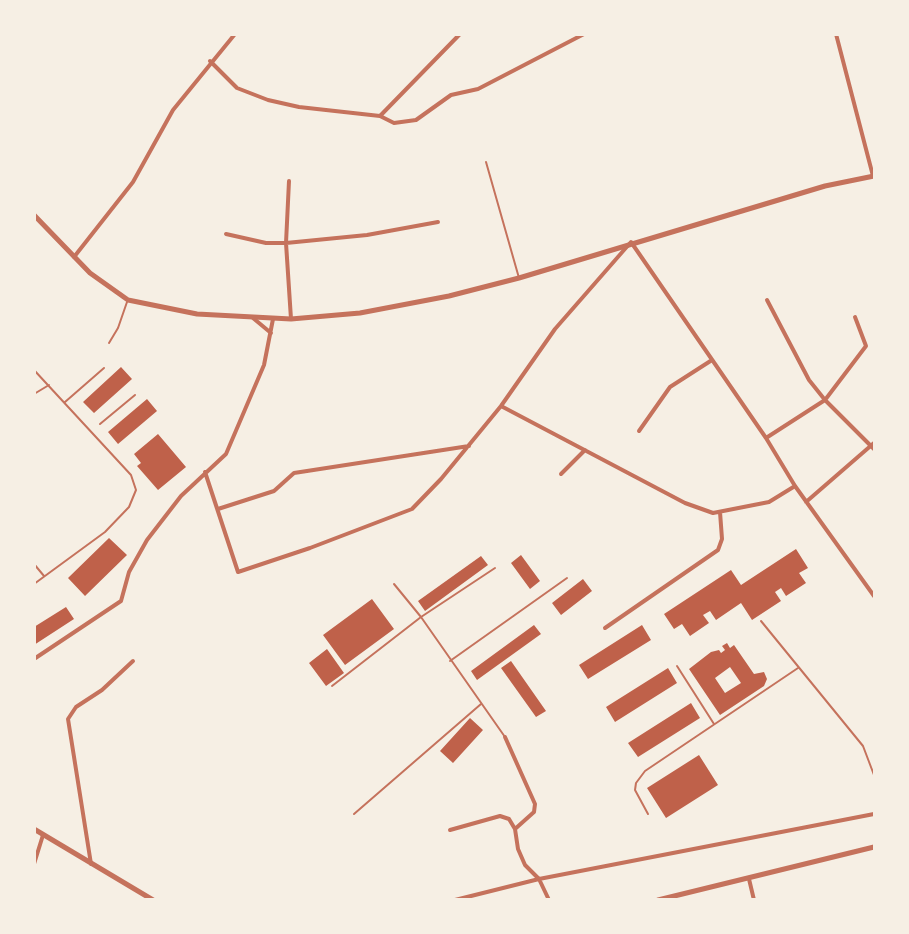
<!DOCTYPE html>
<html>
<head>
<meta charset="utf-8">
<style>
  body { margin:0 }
  #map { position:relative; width:909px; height:934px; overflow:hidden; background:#f6efe4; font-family:Literata,serif }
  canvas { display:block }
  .frame { position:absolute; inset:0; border:36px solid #f6efe4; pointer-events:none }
</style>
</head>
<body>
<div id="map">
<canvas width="909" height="934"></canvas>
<div class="frame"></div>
</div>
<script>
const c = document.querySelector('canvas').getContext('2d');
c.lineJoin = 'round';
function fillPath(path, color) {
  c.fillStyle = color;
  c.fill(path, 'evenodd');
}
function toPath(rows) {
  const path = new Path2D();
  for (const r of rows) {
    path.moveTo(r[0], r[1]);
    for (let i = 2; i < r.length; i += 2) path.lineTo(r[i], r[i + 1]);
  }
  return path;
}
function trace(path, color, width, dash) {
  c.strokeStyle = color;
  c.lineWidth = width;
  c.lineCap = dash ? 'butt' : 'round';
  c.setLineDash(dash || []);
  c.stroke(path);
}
const building = toPath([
  [121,367,132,379,94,413,83,402],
  [147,399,157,411,118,444,108,432],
  [158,434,186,467,158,490,137,466,141,463,134,454],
  [109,538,127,555,85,596,68,578],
  [796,549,808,568,799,573,806,583,786,596,781,588,775,592,781,601,752,620,741,603,716,620,710,611,703,615,709,623,690,636,682,624,674,629,664,614,731,570,741,585],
  [521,555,540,581,530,589,511,563],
  [481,556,488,565,425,611,418,601],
  [583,579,592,591,561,615,552,603],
  [372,599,394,629,345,665,323,635],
  [66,607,74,619,34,645,34,627],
  [534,625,541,634,477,680,471,671],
  [642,625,651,640,588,679,579,665],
  [727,643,730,648,734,645,754,674,764,672,767,679,764,686,720,715,689,669,711,652,719,650,721,653,725,650,722,646],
  [730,667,741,683,725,693,715,678],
  [327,649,344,673,326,686,309,663],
  [511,661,546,711,536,717,501,668],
  [668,668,677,683,615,722,606,707],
  [691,703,700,718,638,757,628,743],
  [470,718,483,730,453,763,440,751],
  [699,755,718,785,666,818,647,788]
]);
const service = toPath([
  [486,162,519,278],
  [109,343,118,328,127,302],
  [34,370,131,475,136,490,129,507,105,532,34,584],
  [34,394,49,385],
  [65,402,104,368],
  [100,424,135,395],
  [34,564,44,576],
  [394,584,421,617,505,737],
  [761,621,863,746,874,775],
  [450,661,567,578],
  [677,666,714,724],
  [332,686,421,617,495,568],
  [354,814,481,704],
  [648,814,635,790,636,783,645,771,798,668]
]);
const minor = toPath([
  [836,34,873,176],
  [210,61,237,88,268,100,299,107,380,116,460,34],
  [380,116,394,123,416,120,451,95,478,89,584,34],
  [289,181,286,243,291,319],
  [226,234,266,243,286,243,367,235,438,222],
  [74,257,133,182,173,110,235,34],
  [767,300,809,380,825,400,866,346,855,317],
  [253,318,271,333],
  [501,406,685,503,713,513,769,502,795,486],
  [639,431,670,387,712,360],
  [766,438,825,400,874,449],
  [205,472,238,572,310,548,412,509,441,479,501,406,555,329,631,242,766,438,795,486,874,596],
  [561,474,585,450],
  [806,502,874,443],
  [218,509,274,491,294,473,469,446],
  [605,628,718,550,722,539,720,512],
  [34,659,121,601,129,572,147,540,181,496,226,454,264,365,273,319],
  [505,737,535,804,534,812,515,829,518,849,525,865,539,879,549,900],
  [450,830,500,816,509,819,515,829],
  [34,864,43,835],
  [91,864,68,719,76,707,102,690,133,661],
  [749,879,754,900],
  [455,900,539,879,874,814]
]);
const tertiary = toPath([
  [34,215,90,273,128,300,197,314,291,319,360,313,449,296,519,278,825,186,874,176],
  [34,829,153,900],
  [658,900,874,847]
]);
fillPath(building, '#bf614a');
trace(service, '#c5725c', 2);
trace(minor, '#c5725c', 4);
trace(tertiary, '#c5725c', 5);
</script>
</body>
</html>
